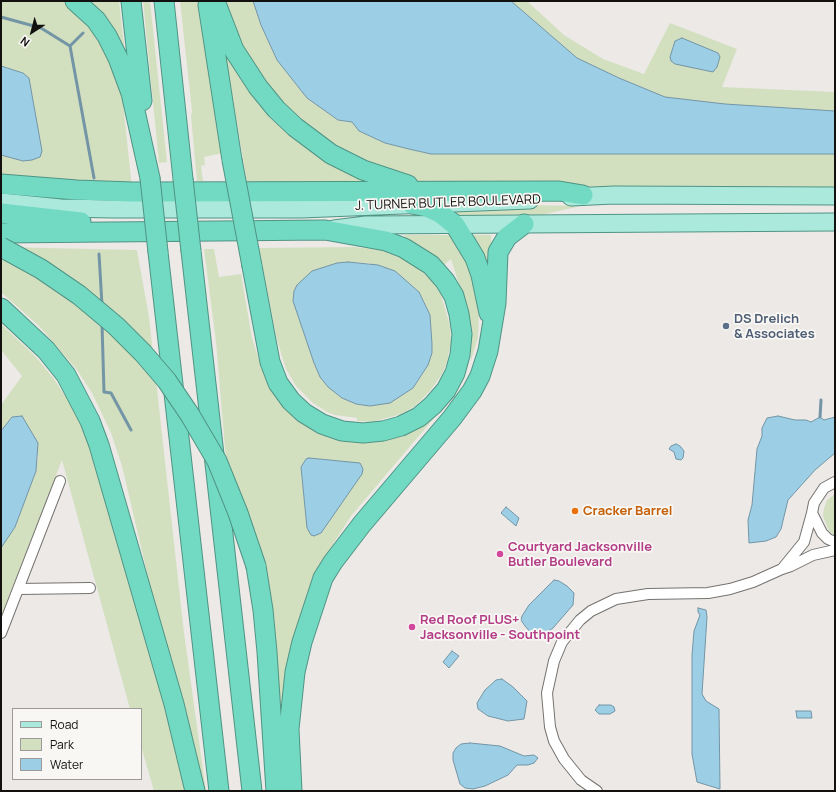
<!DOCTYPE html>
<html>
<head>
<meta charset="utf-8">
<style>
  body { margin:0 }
  #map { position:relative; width:836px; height:792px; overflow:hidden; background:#ece9e7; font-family:Manrope,sans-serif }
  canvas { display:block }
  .frame { position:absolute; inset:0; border:2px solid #121110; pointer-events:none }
  .legend { position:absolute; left:12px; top:708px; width:130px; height:72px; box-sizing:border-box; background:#f9f7f4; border:1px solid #9d9b99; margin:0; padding:5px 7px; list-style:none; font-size:12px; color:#121110 }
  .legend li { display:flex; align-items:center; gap:8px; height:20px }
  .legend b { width:20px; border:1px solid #9d9b99 }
  .north { position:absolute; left:12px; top:12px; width:40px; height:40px; -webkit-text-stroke:3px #f9f7f4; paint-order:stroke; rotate:216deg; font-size:11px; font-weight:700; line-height:16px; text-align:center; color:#121110 }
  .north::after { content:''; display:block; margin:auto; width:14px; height:18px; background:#121110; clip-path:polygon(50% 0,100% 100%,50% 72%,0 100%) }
</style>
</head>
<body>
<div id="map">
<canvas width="836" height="792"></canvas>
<div class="frame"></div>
<ul class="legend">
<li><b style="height:5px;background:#aae9db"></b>Road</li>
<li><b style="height:11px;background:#d3e0c0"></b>Park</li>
<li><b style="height:11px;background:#9ccee5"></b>Water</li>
</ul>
<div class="north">N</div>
</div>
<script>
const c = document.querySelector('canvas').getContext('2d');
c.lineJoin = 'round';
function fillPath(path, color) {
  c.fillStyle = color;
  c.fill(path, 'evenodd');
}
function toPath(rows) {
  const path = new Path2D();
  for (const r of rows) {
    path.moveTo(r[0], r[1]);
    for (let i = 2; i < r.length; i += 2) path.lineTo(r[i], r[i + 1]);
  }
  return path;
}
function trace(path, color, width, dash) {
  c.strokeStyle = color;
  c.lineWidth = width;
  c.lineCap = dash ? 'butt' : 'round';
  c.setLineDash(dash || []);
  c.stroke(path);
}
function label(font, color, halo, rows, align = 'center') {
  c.font = font + ' Manrope,sans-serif';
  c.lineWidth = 3.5;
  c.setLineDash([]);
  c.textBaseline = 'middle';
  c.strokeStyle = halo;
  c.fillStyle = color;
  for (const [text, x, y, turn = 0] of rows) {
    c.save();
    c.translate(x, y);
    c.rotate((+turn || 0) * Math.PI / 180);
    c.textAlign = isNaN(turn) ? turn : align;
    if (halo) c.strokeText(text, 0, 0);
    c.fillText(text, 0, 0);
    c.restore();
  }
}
const green = toPath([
  [1,1,66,1,90,21,121,84,132,188,1,179,1,155,23,161,42,151,29,78,23,73,1,66],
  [83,1,119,1,126,63],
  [143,1,150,1,167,162,159,163],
  [180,1,198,1,223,153,204,157,205,165,201,166,203,181,197,181,191,116,192,111],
  [221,1,253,1,261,25,277,60,307,98,338,120,352,122,359,131,385,143,431,154,835,154,835,188,457,188,429,185,395,177,308,131,251,68],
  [511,1,527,1,564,35,603,59,644,74,670,23,737,49,722,87,835,92,835,111,725,104,665,97,619,78,577,58],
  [221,29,269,107,404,188,248,188],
  [525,205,581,206,541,215,458,216,452,210],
  [407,235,453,235,468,260,478,298,479,313,478,337,471,361,470,319,451,259,444,265,430,252,405,238,405,235],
  [471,235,491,235,492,280],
  [1,247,137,250,149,317,184,633,206,791,201,791,160,628,122,466,111,433,92,393,77,370,40,327,1,292],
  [354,247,381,250,405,260,421,271,433,282,441,295,450,326,451,342,447,362,442,374,430,391,415,406,401,414,372,422,357,421,357,418,335,415,327,412,313,403,296,386,286,369,277,340,259,248],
  [348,262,369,263,419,292,430,315,432,353,422,375,413,388,370,406,352,403,335,393,337,263],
  [204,249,214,249,219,277,241,274,252,338,262,370,269,386,285,408,341,440,364,442,388,440,406,434,422,426,440,411,351,516,321,563,312,584,285,704,280,703,274,616,265,569,249,514,226,460,216,342],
  [309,458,361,464,307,528,301,467,306,459],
  [1,324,35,356,54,379,69,402,84,432,94,461,154,667,186,791,154,791,141,746,141,709,130,709,62,460,1,617,1,547,15,527,36,471,38,455,12,417,1,431,1,405,22,376,1,350],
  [835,494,835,536,829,531,823,516,824,508,827,500]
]);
const water = toPath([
  [253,1,511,1,577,58,619,78,665,97,725,104,835,111,835,154,431,154,409,149,385,143,359,131,352,122,338,120,307,98,277,60,261,25,253,1],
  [682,38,718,53,720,57,717,67,713,72,675,64,671,61,670,57,675,41,682,38],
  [1,66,23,73,29,78,42,151,40,157,32,160,23,161,1,155,1,66],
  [348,262,378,265,395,271,419,292,430,315,432,344,432,353,428,365,413,388,390,403,370,406,356,404,342,398,328,387,320,377,314,363,293,301,294,291,297,285,312,271,337,263,348,262],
  [22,416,38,443,36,471,15,527,1,548,1,431,12,417,22,416],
  [778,416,795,420,806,420,811,422,820,417,824,420,835,417,835,453,815,470,788,500,781,529,776,537,766,541,749,543,748,520,752,505,757,449,762,436,762,428,767,418,778,416],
  [676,444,680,446,684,451,683,458,681,460,676,459,674,452,669,449,671,446,676,444],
  [309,458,360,463,363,469,362,474,321,533,314,536,311,535,307,528,301,467,306,459,309,458],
  [506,507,519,518,516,526,501,513,506,507],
  [554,580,559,581,567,586,574,593,573,605,553,628,544,634,532,634,525,626,521,620,522,616,529,605,554,580],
  [698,608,706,610,707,617,702,694,706,701,719,709,720,789,697,782,692,754,692,655,694,631,700,615,698,612,698,608],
  [452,651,459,656,449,668,443,662,452,651],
  [502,679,513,687,527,701,524,719,508,721,488,716,478,709,477,703,485,690,496,680,502,679],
  [599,705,611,705,614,707,615,711,610,714,599,714,595,710,599,705],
  [796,711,811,711,812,718,797,718,796,711],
  [470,743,500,746,524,756,534,755,538,758,534,763,528,765,517,765,508,775,485,786,473,789,465,788,460,784,453,760,453,753,456,748,461,744,470,743]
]);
const stream = toPath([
  [1,17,41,28,70,46,94,178],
  [70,46,83,33],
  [99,254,102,305],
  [102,324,104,392,111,393,131,430],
  [820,417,821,400]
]);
const minor = toPath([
  [835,482,824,488,814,503,812,513,822,533,828,539,835,542],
  [782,569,804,542,812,513],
  [18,589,90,588],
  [1,633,60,481],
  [597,791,581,780,564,759,554,741,550,727,547,693,554,661,562,642,580,620,591,611,616,599,648,594,708,593,730,589,753,582,782,569,791,566,813,555,835,550]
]);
const primary = toPath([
  [571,197,614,195,835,196],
  [1,202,61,208,113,209,301,209,530,200],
  [334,229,366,225,835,222]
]);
const motorway = toPath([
  [75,1,96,20,107,36,118,58,131,93,150,178],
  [131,1,142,101],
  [164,1,183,179],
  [215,1,234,50,258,87,276,109,295,127,331,154,363,170,408,185],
  [208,5,232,160],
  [1,184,77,190,132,192,559,191,583,195],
  [412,204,427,207,440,213,455,225,475,258,481,275,489,313],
  [1,213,81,222],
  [1,233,325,230,386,241,404,248,431,265,445,281,454,296,459,314,462,334,460,355,455,373,446,390,433,405,419,417,401,426,383,431,363,433,342,431,322,424,304,413,291,401,278,383,270,362,252,266],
  [191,251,252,791],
  [158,252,219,791],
  [1,308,46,350,66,375,90,421,99,445,174,704,195,791],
  [256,566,263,610,267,652,276,791],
  [292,791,289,729,295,672,302,642,323,578,333,562,362,524,452,418,472,391,480,376,488,351,496,303,498,252,507,237,524,224]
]);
const motorwayBridge = toPath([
  [232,160,252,266],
  [150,178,158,252],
  [183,179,191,251],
  [1,247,41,269,79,295,116,326,143,353,167,381,190,415,217,461,238,513,256,566]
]);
const markers = [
  [726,326,4,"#5c6f8a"],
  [575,511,4,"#e8710a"],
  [500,554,4,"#d1479c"],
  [412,627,4,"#d1479c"]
];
const streetNames = [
  ["J. TURNER BUTLER BOULEVARD",448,203,-2]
];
const serviceNames = [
  ["DS Drelich",734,319],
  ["& Associates",734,334]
];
const foodNames = [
  ["Cracker Barrel",583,511]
];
const hotelNames = [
  ["Courtyard Jacksonville",508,547],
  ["Butler Boulevard",508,562],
  ["Red Roof PLUS+",420,620],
  ["Jacksonville - Southpoint",420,635]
];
fillPath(green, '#d3e0c0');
fillPath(water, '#9ccee5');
trace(water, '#7395a5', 1);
trace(stream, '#7395a5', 3);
trace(minor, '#757370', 12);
trace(primary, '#509484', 19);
trace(motorway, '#509484', 21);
trace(minor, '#fff', 10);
trace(primary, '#aae9db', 17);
trace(motorway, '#72dac3', 19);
trace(motorwayBridge, '#509484', 21, []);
trace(motorwayBridge, '#72dac3', 19);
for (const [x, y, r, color] of markers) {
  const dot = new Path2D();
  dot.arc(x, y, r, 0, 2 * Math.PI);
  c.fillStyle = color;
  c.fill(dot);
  trace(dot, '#f9f7f4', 1.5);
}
label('13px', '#121110', '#f9f7f4', streetNames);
label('bold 13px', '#4e5e75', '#f9f7f4', serviceNames, 'left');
label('bold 13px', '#c56008', '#f9f7f4', foodNames, 'left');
label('bold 13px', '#b23c85', '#f9f7f4', hotelNames, 'left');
</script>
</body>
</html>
